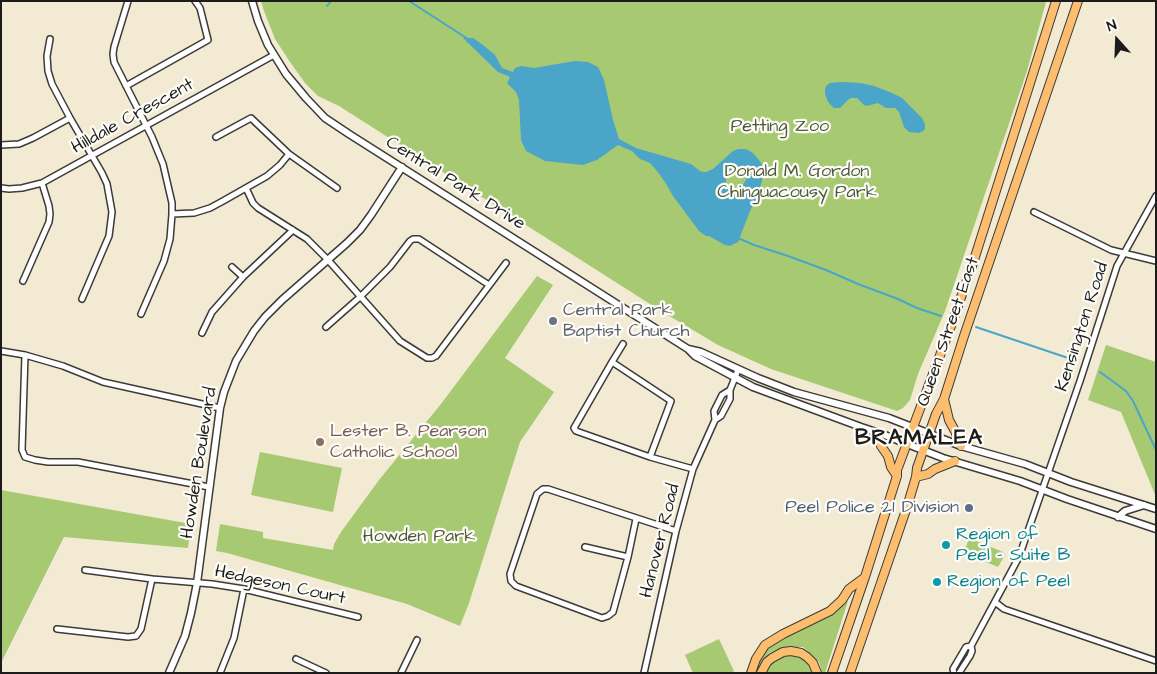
<!DOCTYPE html>
<html>
<head>
<meta charset="utf-8">
<style>
  body { margin:0 }
  #map { position:relative; width:1157px; height:674px; overflow:hidden; background:#f2ead3; font-family:"Architects Daughter",sans-serif }
  canvas { display:block }
  .frame { position:absolute; inset:0; border:2px solid #1c1c1c; pointer-events:none }
  .north { position:absolute; left:1092px; top:15px; width:50px; height:50px; -webkit-text-stroke:4px #fdfcf7; paint-order:stroke; rotate:340deg; font-size:14px; font-weight:700; line-height:20px; text-align:center; color:#1c1c1c }
  .north::after { content:''; display:block; margin:auto; width:18px; height:22px; background:#1c1c1c; clip-path:polygon(50% 0,100% 100%,50% 72%,0 100%) }
</style>
</head>
<body>
<div id="map">
<canvas width="1157" height="674"></canvas>
<div class="frame"></div>
<div class="north">N</div>
</div>
<script>
const c = document.querySelector('canvas').getContext('2d');
c.lineJoin = 'round';
function fillPath(path, color) {
  c.fillStyle = color;
  c.fill(path, 'evenodd');
}
function toPath(rows) {
  const path = new Path2D();
  for (const r of rows) {
    path.moveTo(r[0], r[1]);
    for (let i = 2; i < r.length; i += 2) path.lineTo(r[i], r[i + 1]);
  }
  return path;
}
function trace(path, color, width, dash) {
  c.strokeStyle = color;
  c.lineWidth = width;
  c.lineCap = dash ? 'butt' : 'round';
  c.setLineDash(dash || []);
  c.stroke(path);
}
function label(font, color, halo, rows, align = 'center') {
  c.font = font + ' "Architects Daughter",sans-serif';
  c.lineWidth = 4.5;
  c.setLineDash([]);
  c.textBaseline = 'middle';
  c.strokeStyle = halo;
  c.fillStyle = color;
  for (const [text, x, y, turn = 0] of rows) {
    c.save();
    c.translate(x, y);
    c.rotate((+turn || 0) * Math.PI / 180);
    c.textAlign = isNaN(turn) ? turn : align;
    if (halo) c.strokeText(text, 0, 0);
    c.fillText(text, 0, 0);
    c.restore();
  }
}
const green = toPath([
  [261,1,1046,1,1046,2,1027,71,945,311,918,374,910,400,903,408,897,411,771,369,718,345,661,311,339,106,318,96,305,83,290,62,275,39,264,11],
  [537,276,553,285,505,358,554,392,520,442,469,603,460,626,407,604,227,553,216,551,220,524,263,532,263,538,333,550,334,544,341,532,379,480,441,404],
  [1106,345,1156,362,1156,497,1121,412,1088,400],
  [260,452,342,468,333,512,251,495],
  [1,490,191,524,188,548,64,537,1,663],
  [969,538,1003,552,1005,555,998,567,964,553],
  [848,601,825,673,822,673,819,662,803,647,784,647,769,653,758,668,757,673,755,673,760,659,771,645,832,613],
  [719,639,734,671,731,673,693,673,685,655],
  [786,654,799,656,809,663,813,673,765,673,767,667,775,659]
]);
const water = toPath([
  [463,38,473,38,483,45,495,55,502,68,513,72,515,68,521,66,534,68,575,61,588,62,598,67,604,80,613,120,619,139,636,148,691,164,700,171,703,172,706,172,713,169,733,151,738,149,745,149,750,151,754,154,762,164,763,168,763,177,757,198,750,211,738,242,730,246,725,245,709,236,706,236,699,231,673,196,665,182,657,171,650,163,640,159,632,151,618,145,597,160,583,165,545,161,526,151,521,140,519,100,516,92,507,83,510,77,498,72],
  [736,169,742,169,746,173,746,180,741,188,734,189,729,188,726,183,726,177,730,170],
  [842,82,860,83,874,86,892,93,902,98,922,118,925,124,925,129,923,131,919,133,909,132,904,127,899,112,895,108,886,108,878,103,867,106,864,105,857,98,851,98,848,100,840,108,834,108,828,102,825,94,825,89,826,86,830,83]
]);
const stream = toPath([
  [409,1,468,39],
  [327,6,331,1],
  [738,238,754,245,788,256,826,270,858,284,898,299,917,308,941,316],
  [976,327,1068,358],
  [1100,372,1126,391,1133,401,1156,450]
]);
const minor = toPath([
  [128,1,114,47,113,54,114,62,152,137,163,164,172,203,172,214,170,239,164,261,141,314],
  [50,39,47,56,48,71,52,84,70,118,102,173,107,184,112,212,109,236,82,299],
  [126,86,208,40,200,8,195,1],
  [216,137,251,118,289,154,337,188],
  [1,145,19,144,33,138,70,118],
  [1,188,9,189,22,188,42,183,274,55],
  [246,188,253,203,258,208,307,239,328,260,400,341,427,358,432,358,436,356,506,263],
  [1034,212,1111,250,1156,261],
  [172,214,194,213,210,208,223,201,267,176,280,165,289,154],
  [232,267,243,277],
  [23,281,49,222,50,214,49,206,42,183],
  [326,327,360,297,390,267,410,241,413,239,419,239,489,285],
  [202,333,212,312,243,277,293,230],
  [1,351,25,355,63,366,103,382,220,408],
  [25,355,22,450,25,457,35,460,48,462,78,462,209,487],
  [612,362,623,344],
  [715,420,721,416,730,399,730,390,738,370],
  [650,457,671,401,612,362,574,428,576,431,650,457,693,469],
  [636,519,628,557,613,612,608,616,602,618,516,586,511,581,510,574,537,494,543,489,548,489,676,531],
  [585,547,628,557],
  [85,570,152,579,212,584,244,589,358,617],
  [995,602,1004,609,1156,661],
  [57,629,128,637,136,636,141,629,152,579],
  [296,659,326,673],
  [220,673,234,638,244,589],
  [401,673,417,640],
  [644,673,676,531,693,469,715,420,714,411,722,395,730,390],
  [954,673,953,669,966,647,971,646],
  [959,673,970,656,972,651,971,646,1019,557,1080,381,1117,266,1156,196]
]);
const tertiary = toPath([
  [252,1,258,21,268,45,286,74,306,98,325,118,349,134,688,349,701,352,758,378,794,392,889,418,961,446,1025,464,1071,482,1156,509],
  [689,350,695,356,753,387,861,427,882,434,943,458,1020,481,1067,499,1156,529],
  [1118,517,1125,511,1144,505],
  [169,673,185,636,191,613,197,583,220,408,224,392,236,361,254,331,265,317,282,300,347,243,360,230,371,215,402,167]
]);
const primary = toPath([
  [944,399,949,420,955,431,961,446],
  [879,433,881,446,888,456,891,467,897,476],
  [916,477,928,474,935,469,955,461],
  [751,673,756,659,765,645,783,634,830,611,842,600,849,589,864,578],
  [761,673,767,662,772,658,783,652,791,651,801,653,807,657,813,663,817,673],
  [832,673,865,577,897,476,897,470,951,326,974,260,1056,1],
  [850,673,907,507,916,477,917,468,936,414,944,399,964,336,1078,1]
]);
const markers = [
  [553,321,5,"#6b7280"],
  [320,442,5,"#8d6e63"],
  [969,508,5,"#5c6f8a"],
  [946,545,5,"#0f9aa8"],
  [937,582,5,"#0f9aa8"]
];
const streetNames = [
  ["Hilldale Crescent",133,117,-29],
  ["Central Park Drive",455,184,32],
  ["Kensington Road",1083,327,-72],
  ["Queen Street East",949,332,-71],
  ["Howden Boulevard",200,463,-81],
  ["Hanover Road",661,541,-76],
  ["Hedgeson Court",280,586,12]
];
const parkNames = [
  ["Petting Zoo",780,127],
  ["Donald M. Gordon",797,172],
  ["Chinguacousy Park",797,193],
  ["Howden Park",419,537]
];
const worshipNames = [
  ["Central Park",563,311],
  ["Baptist Church",563,332]
];
const educationNames = [
  ["Lester B. Pearson",330,432],
  ["Catholic School",330,453]
];
const serviceNames = [
  ["Peel Police 21 Division",959,508]
];
const cultureNames = [
  ["Region of",956,535],
  ["Peel - Suite B",956,556],
  ["Region of Peel",947,582]
];
const districtNames = [
  ["BRAMALEA",919,439]
];
fillPath(green, '#a6c972');
fillPath(water, '#4aa5c8');
trace(stream, '#4aa5c8', 2);
trace(minor, '#3c3b37', 8);
trace(tertiary, '#3c3b37', 9);
trace(primary, '#3c3b37', 10);
trace(minor, '#fff', 5);
trace(tertiary, '#fff', 6);
trace(primary, '#fcbd6f', 8);
for (const [x, y, r, color] of markers) {
  const dot = new Path2D();
  dot.arc(x, y, r, 0, 2 * Math.PI);
  c.fillStyle = color;
  c.fill(dot);
  trace(dot, '#fdfcf7', 2);
}
label('18px', '#1c1c1c', '#fdfcf7', streetNames);
label('18px', '#4c593a', '#fdfcf7', parkNames);
label('18px', '#5b616d', '#fdfcf7', worshipNames, 'left');
label('18px', '#785e54', '#fdfcf7', educationNames, 'left');
label('18px', '#4e5e75', '#fdfcf7', serviceNames, 'right');
label('18px', '#0d838f', '#fdfcf7', cultureNames, 'left');
c.letterSpacing = '1px';
label('bold 22px', '#1c1c1c', '#fdfcf7', districtNames);
c.letterSpacing = '0px';
</script>
</body>
</html>
